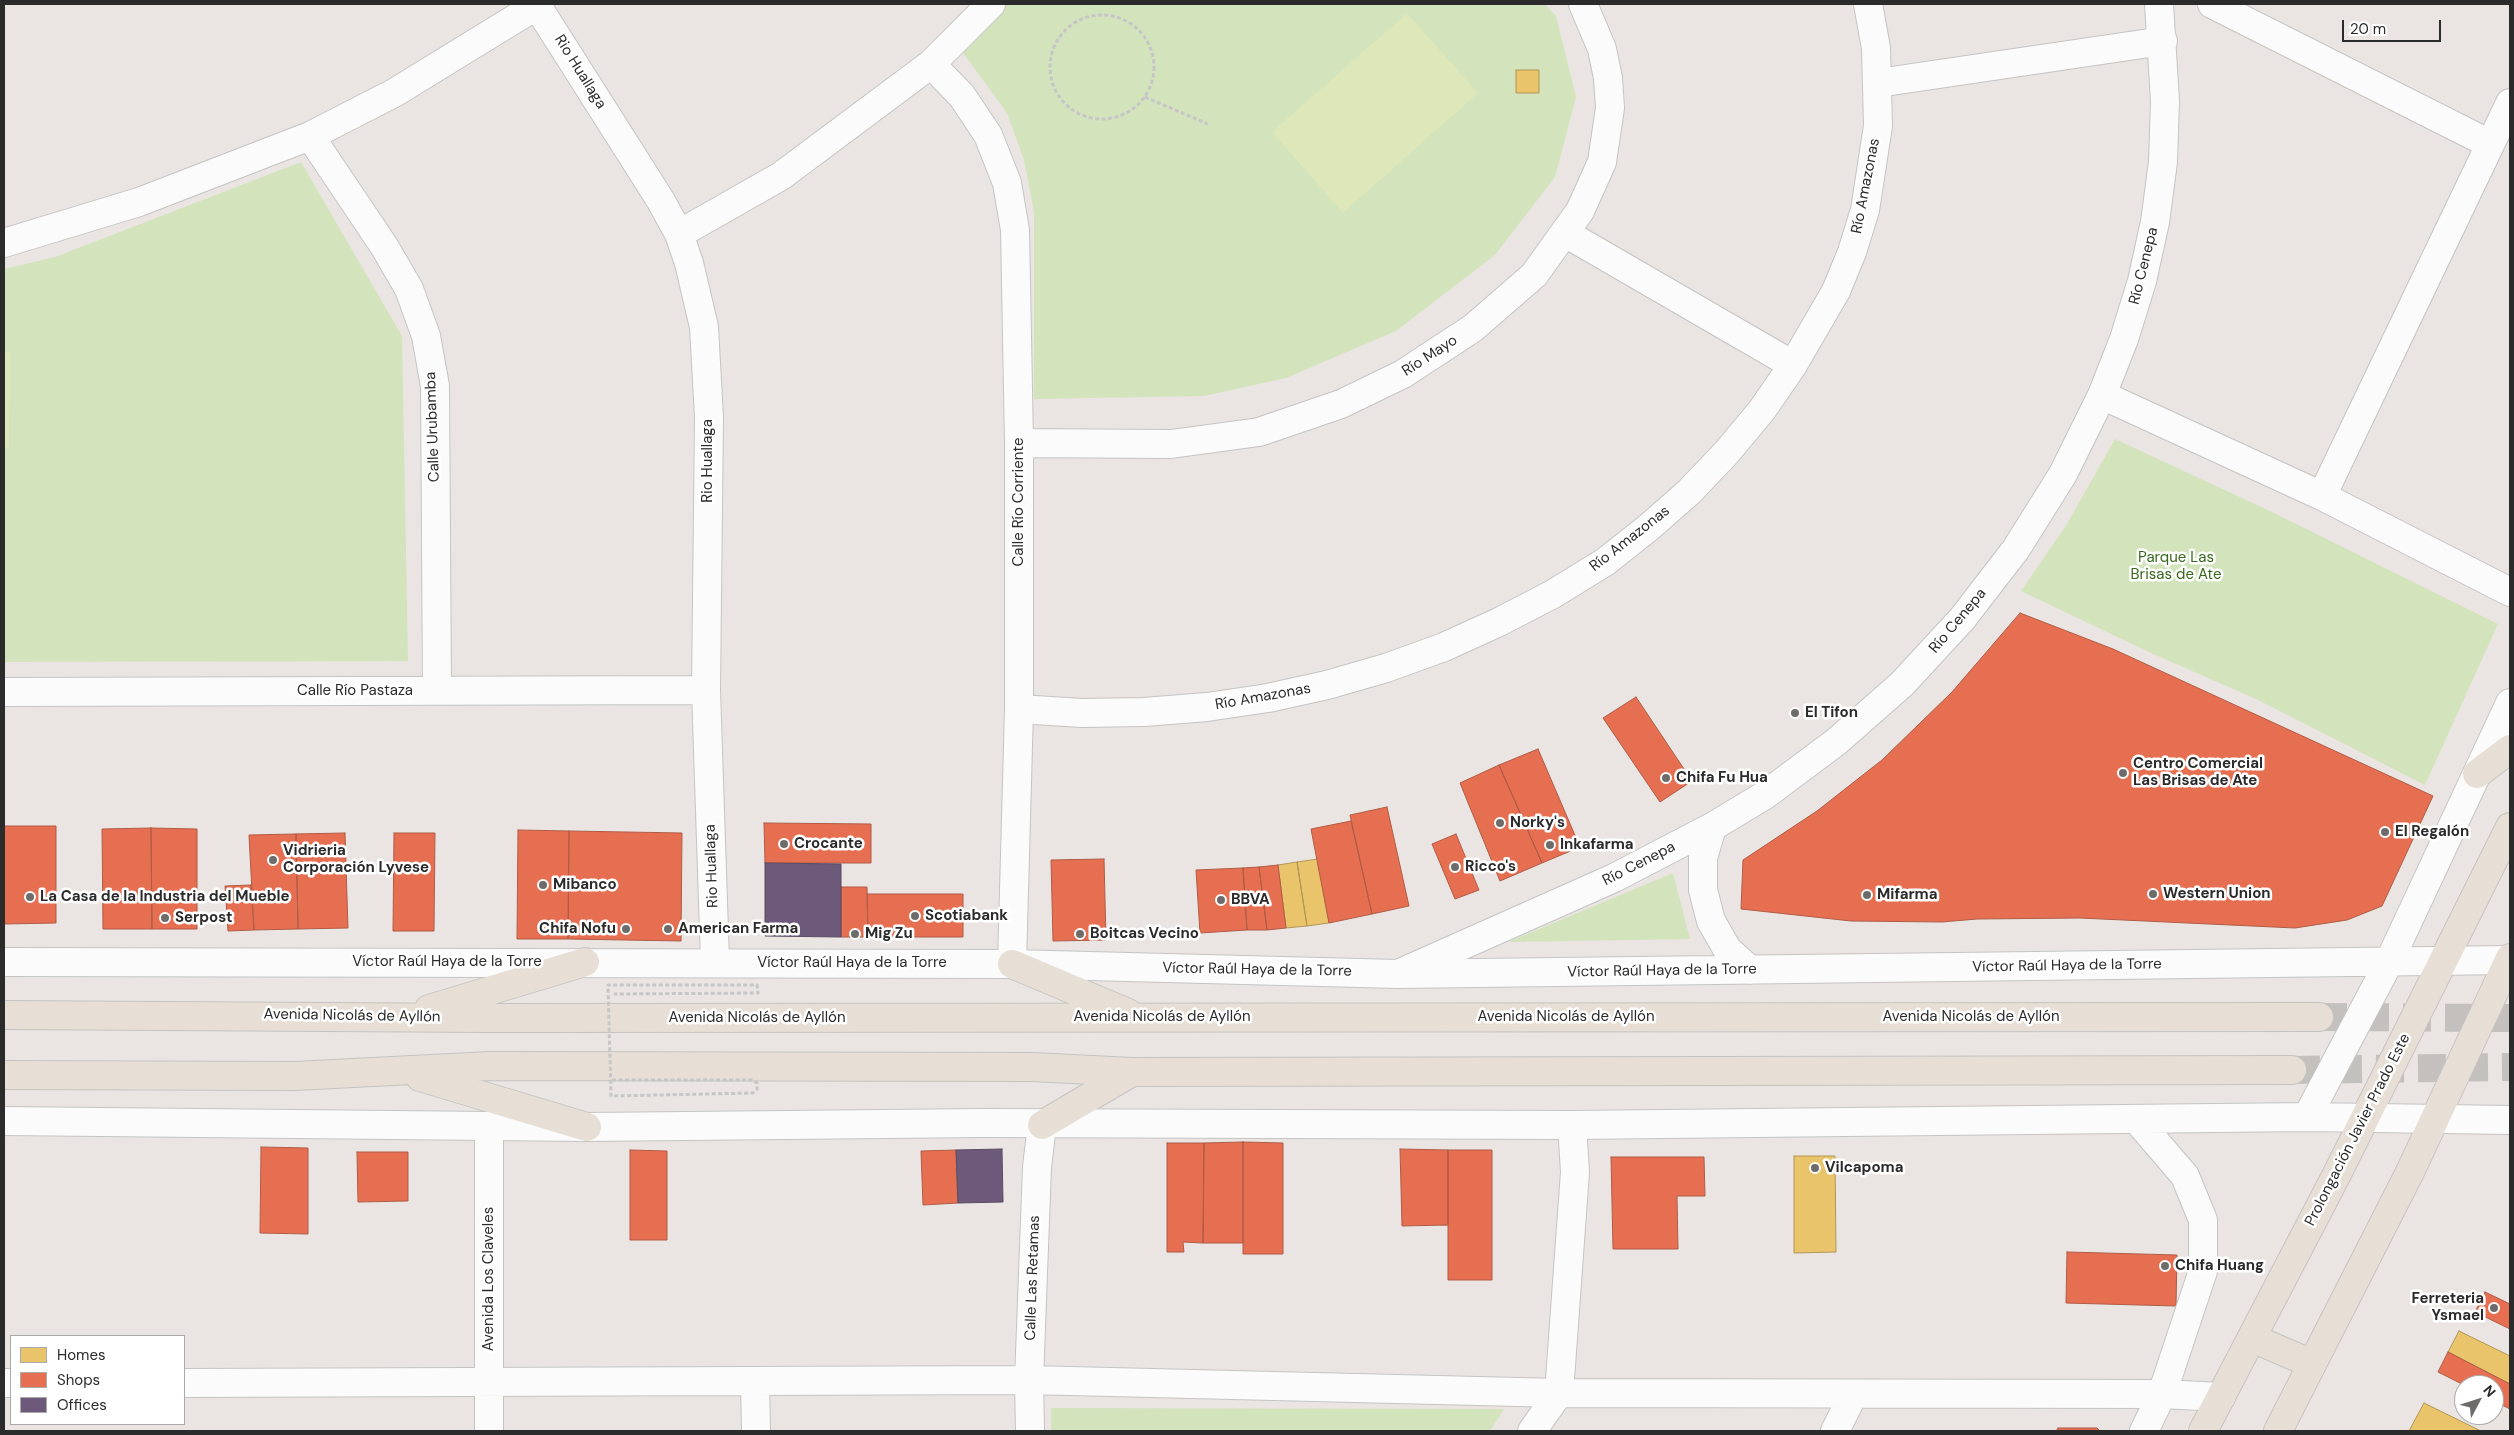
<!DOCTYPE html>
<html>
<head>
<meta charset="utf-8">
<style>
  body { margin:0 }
  #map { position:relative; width:2514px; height:1435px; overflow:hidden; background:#eae5e2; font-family:"DM Sans",sans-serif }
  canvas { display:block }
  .frame { position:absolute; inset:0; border:5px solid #2b2b2b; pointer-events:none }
  .legend { position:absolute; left:10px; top:1335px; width:175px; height:90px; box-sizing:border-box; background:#fff; border:1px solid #aaa; margin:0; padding:6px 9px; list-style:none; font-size:15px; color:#2b2b2b }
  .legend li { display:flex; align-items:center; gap:10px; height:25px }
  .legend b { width:25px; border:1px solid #aaa }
  .north { position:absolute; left:2454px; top:1375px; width:50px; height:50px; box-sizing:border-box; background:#fff; border:1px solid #aaa; border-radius:50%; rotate:50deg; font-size:14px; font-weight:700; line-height:20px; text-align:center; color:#2b2b2b }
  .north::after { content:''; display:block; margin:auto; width:18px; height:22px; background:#6e6c6b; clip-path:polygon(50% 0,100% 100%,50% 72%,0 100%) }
  .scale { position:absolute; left:2342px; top:20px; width:99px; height:22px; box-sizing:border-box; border:2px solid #2b2b2b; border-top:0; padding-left:6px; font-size:15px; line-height:18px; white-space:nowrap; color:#2b2b2b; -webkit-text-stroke:4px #fff; paint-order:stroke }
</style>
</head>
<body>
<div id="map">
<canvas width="2514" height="1435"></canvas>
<div class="frame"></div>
<ul class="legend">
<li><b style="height:14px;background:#e9c46a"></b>Homes</li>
<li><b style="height:14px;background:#e76f51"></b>Shops</li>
<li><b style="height:14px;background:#6d597a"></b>Offices</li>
</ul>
<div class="north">N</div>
<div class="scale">20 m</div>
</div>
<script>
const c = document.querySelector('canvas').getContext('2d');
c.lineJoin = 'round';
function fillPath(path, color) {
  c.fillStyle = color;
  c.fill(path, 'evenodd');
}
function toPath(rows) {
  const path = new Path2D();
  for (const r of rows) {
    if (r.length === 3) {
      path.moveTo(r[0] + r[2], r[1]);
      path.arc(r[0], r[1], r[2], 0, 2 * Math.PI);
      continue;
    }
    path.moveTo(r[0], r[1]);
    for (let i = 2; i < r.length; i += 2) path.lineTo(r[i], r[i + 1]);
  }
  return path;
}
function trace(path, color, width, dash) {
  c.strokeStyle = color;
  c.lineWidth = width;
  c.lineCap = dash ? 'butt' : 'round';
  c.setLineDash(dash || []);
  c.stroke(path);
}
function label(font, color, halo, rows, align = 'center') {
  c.font = font + ' "DM Sans",sans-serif';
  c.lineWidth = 5;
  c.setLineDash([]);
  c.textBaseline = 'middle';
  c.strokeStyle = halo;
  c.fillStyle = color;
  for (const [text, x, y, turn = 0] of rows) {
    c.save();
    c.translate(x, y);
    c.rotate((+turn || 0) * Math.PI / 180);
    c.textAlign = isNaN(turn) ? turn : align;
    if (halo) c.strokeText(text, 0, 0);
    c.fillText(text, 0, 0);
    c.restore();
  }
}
const green = toPath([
  [1005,4,1545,4,1556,16,1576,97,1555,177,1495,255,1396,331,1286,378,1204,396,1034,399,1034,212,1024,160,1007,113,961,50],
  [301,162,402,336,408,661,4,662,4,269,55,257],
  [2115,439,2272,512,2498,624,2425,785,2256,699,2151,653,2021,591,2067,524],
  [1673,873,1690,939,1508,942],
  [1051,1408,1504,1409,1490,1431,1051,1431]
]);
const pitch = toPath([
  [1407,13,1478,93,1343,213,1272,132],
  [4,352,10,352,9,448,4,448]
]);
const homes = toPath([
  [1516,70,1539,70,1539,93,1516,93,1516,70],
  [1318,859,1329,923,1307,926,1297,862,1318,859],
  [1297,862,1307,926,1286,928,1278,865,1297,862],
  [1794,1156,1835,1156,1836,1252,1794,1253,1794,1156],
  [2459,1331,2510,1356,2510,1384,2448,1352,2459,1331],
  [2424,1403,2481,1431,2409,1431,2424,1403]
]);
const shops = toPath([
  [2020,613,2113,649,2433,796,2382,906,2347,920,2295,928,2080,918,1977,919,1942,922,1851,921,1741,909,1743,860,1817,811,1882,760,1952,692,2020,613],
  [1636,697,1692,781,1660,802,1603,718,1636,697],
  [1538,749,1580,847,1542,863,1499,765,1538,749],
  [1499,765,1542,863,1500,881,1460,783,1499,765],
  [1387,807,1409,906,1372,914,1350,815,1387,807],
  [1351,821,1372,914,1329,923,1311,829,1351,821],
  [764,823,871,824,871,863,765,863,764,823],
  [4,826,56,826,56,923,4,924,4,826],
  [151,828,197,829,197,929,152,929,151,828],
  [151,828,152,929,103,929,102,829,151,828],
  [518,830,569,831,568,939,517,939,518,830],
  [569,831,682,833,681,941,568,939,569,831],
  [345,833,348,928,298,929,296,834,345,833],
  [394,833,435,833,434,931,393,931,394,833],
  [296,834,298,929,254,930,249,835,296,834],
  [1456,834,1479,890,1455,899,1432,844,1456,834],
  [1104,859,1106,940,1053,941,1051,860,1104,859],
  [1278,865,1286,928,1267,930,1259,867,1278,865],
  [1259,867,1267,930,1247,930,1243,868,1259,867],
  [1243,868,1247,930,1200,933,1196,870,1243,868],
  [251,885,254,930,228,931,225,886,251,885],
  [841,887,867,887,868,937,841,937,841,887],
  [867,894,963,894,963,937,868,937,867,894],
  [1243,1142,1283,1143,1283,1254,1243,1254,1243,1142],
  [1243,1142,1243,1243,1203,1243,1204,1143,1243,1142],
  [1167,1143,1204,1143,1203,1243,1183,1242,1184,1252,1167,1252,1167,1143],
  [261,1147,308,1148,308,1234,260,1233,261,1147],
  [1400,1149,1448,1150,1448,1225,1402,1226,1400,1149],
  [630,1150,667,1151,667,1240,630,1240,630,1150],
  [956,1150,958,1203,923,1205,921,1151,956,1150],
  [1448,1150,1492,1150,1492,1280,1448,1280,1448,1150],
  [357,1152,408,1152,408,1201,358,1202,357,1152],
  [1611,1157,1704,1157,1705,1196,1677,1196,1678,1249,1613,1249,1611,1157],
  [2067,1252,2177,1255,2176,1306,2066,1303,2067,1252],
  [2485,1292,2510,1304,2510,1329,2475,1312,2485,1292],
  [2448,1352,2510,1384,2510,1409,2494,1401,2494,1385,2464,1385,2438,1372,2448,1352],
  [2058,1428,2097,1428,2100,1431,2056,1431,2058,1428]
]);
const offices = toPath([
  [765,863,841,864,841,937,765,936,765,863],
  [1002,1149,1003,1202,958,1203,956,1150,1002,1149]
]);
const primaryTunnel = toPath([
  [2319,1017,2510,1018],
  [2292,1070,2510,1067]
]);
const path = toPath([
  [1102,67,52],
  [1145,97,1208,124]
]);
const minor = toPath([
  [536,4,661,201,679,234,689,263,704,327,709,417,706,690,715,962],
  [2212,4,2490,144],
  [931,64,962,96,988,135,1007,183,1015,230,1019,443,1019,709,1012,964],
  [1878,83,2163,41],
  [310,136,384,246,409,289,426,336,435,386,437,691],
  [1565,233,1793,365],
  [679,234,781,176,931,64,991,4],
  [4,243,139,202,310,136,394,93,539,4],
  [2102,395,2322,496,2510,592],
  [1019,443,1171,444,1259,432,1341,404,1403,374,1473,328,1534,275,1580,211,1602,162,1610,108,1608,78,1602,49,1583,4],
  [2322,496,2510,103],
  [4,692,706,690],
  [1019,709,1082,713,1144,712,1207,707,1268,698,1327,685,1386,668,1444,647,1499,622,1553,594,1605,562,1648,528,1689,492,1727,452,1762,410,1793,365,1836,291,1852,252,1865,210,1878,126,1876,48,1868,4],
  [1398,974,1614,878,1712,827,1765,795,1836,742,1902,684,1962,619,2016,549,2063,474,2102,395,2124,339,2142,281,2155,222,2163,162,2165,101,2159,4],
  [755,1381,756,1431],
  [4,1383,11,1383],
  [184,1383,1029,1380,1559,1393,2162,1394,2221,1397],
  [489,1431,489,1127],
  [1030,1431,1029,1380,1037,1167,1042,1125],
  [1532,1431,1559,1393,1575,1172,1572,1125],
  [1835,1431,1853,1395]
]);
const tertiary = toPath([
  [1712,827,1703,858,1703,890,1711,921,1727,949,1750,970],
  [4,962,1012,964,1398,974,2510,960],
  [2307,1117,2389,962,2510,703],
  [2137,1120,2185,1176,2203,1220,2203,1271,2162,1394,2144,1431],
  [4,1121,587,1127,983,1123,1572,1125,2307,1117,2510,1120]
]);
const primary = toPath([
  [2477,774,2510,749],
  [1012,964,1128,1013],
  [429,1009,585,962],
  [4,1015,487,1018,2319,1017],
  [4,1075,295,1076,490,1066,1032,1067,1132,1072,2292,1070],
  [420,1077,587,1127],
  [1042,1125,1132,1072],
  [2252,1338,2310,1363],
  [2203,1431,2337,1174,2510,827],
  [2278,1431,2410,1172,2510,958]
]);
const pathBridge = toPath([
  [612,1080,753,1080,757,1083,757,1089,753,1093,611,1096,608,985,757,985,758,993,614,994]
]);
const markers = [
  [1795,713,5,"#6e6c6b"],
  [2123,773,5,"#6e6c6b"],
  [1666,778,5,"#6e6c6b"],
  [1500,823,5,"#6e6c6b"],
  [2385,832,5,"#6e6c6b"],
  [784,844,5,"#6e6c6b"],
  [1550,845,5,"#6e6c6b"],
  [273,860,5,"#6e6c6b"],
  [1455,867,5,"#6e6c6b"],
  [543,885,5,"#6e6c6b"],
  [2153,894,5,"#6e6c6b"],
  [1867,895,5,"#6e6c6b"],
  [30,897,5,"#6e6c6b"],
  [1221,900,5,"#6e6c6b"],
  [915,916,5,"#6e6c6b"],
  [165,918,5,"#6e6c6b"],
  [626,929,5,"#6e6c6b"],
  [668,929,5,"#6e6c6b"],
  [855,934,5,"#6e6c6b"],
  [1080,934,5,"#6e6c6b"],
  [1815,1168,5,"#6e6c6b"],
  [2165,1266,5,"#6e6c6b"],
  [2494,1308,5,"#6e6c6b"]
];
const streetNames = [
  ["Rio Huallaga",580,72,58],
  ["Río Amazonas",1866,186,-79],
  ["Río Cenepa",2144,266,-76],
  ["Río Mayo",1430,356,-33],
  ["Calle Urubamba",433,427,-92],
  ["Rio Huallaga",708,461,-90],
  ["Calle Río Corriente",1019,502,-90],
  ["Río Amazonas",1630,539,-38],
  ["Río Cenepa",1958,621,-50],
  ["Calle Río Pastaza",355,691],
  ["Río Amazonas",1263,697,-10],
  ["Río Cenepa",1639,864,-27],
  ["Rio Huallaga",712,866,-92],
  ["Víctor Raúl Haya de la Torre",447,962],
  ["Víctor Raúl Haya de la Torre",852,963],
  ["Víctor Raúl Haya de la Torre",2067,966,-1],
  ["Víctor Raúl Haya de la Torre",1257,970,1],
  ["Víctor Raúl Haya de la Torre",1662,971,-1],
  ["Avenida Nicolás de Ayllón",352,1016,1],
  ["Avenida Nicolás de Ayllón",1162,1017],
  ["Avenida Nicolás de Ayllón",1566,1017],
  ["Avenida Nicolás de Ayllón",1971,1017],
  ["Avenida Nicolás de Ayllón",757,1018],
  ["Prolongación Javier Prado Este",2358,1130,-63],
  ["Calle Las Retamas",1033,1278,-88],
  ["Avenida Los Claveles",489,1279,-90]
];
const parkNames = [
  ["Parque Las",2176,558],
  ["Brisas de Ate",2176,575]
];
const poiNames = [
  ["El Tifon",1805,713],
  ["Centro Comercial",2133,764],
  ["Las Brisas de Ate",2133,781],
  ["Chifa Fu Hua",1676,778],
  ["Norky's",1510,823],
  ["El Regalón",2395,832],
  ["Crocante",794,844],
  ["Inkafarma",1560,845],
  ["Vidrieria",283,851],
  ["Corporación Lyvese",283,868],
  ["Ricco's",1465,867],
  ["Mibanco",553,885],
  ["Western Union",2163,894],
  ["Mifarma",1877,895],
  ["La Casa de la Industria del Mueble",40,897],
  ["BBVA",1231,900],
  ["Scotiabank",925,916],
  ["Serpost",175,918],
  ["Chifa Nofu",616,929,"right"],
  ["American Farma",678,929],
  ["Mig Zu",865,934],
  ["Boitcas Vecino",1090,934],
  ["Vilcapoma",1825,1168],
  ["Chifa Huang",2175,1266],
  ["Ferreteria",2484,1299,"right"],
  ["Ysmael",2484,1316,"right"]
];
fillPath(green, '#d3e3bc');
fillPath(pitch, '#dee7b9');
fillPath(homes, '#e9c46a');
trace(homes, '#b09657', 1);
fillPath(shops, '#e76f51');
trace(shops, '#af5b46', 1);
fillPath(offices, '#6d597a');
trace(offices, '#594b62', 1);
trace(primaryTunnel, '#c4c0bd', 28, [28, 14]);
trace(minor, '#c5c4c4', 30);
trace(tertiary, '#c5c4c4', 30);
trace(primary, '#c5c3c2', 30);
trace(path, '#c6c6c6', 3, [4, 2.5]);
trace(minor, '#fcfbfb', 28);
trace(tertiary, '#fcfbfb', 28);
trace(primary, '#e7dfd5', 28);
trace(pathBridge, '#c6c6c6', 3, [4, 2.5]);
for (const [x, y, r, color] of markers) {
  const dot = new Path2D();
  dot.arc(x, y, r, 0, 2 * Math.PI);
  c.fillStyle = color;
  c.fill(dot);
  trace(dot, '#fff', 2);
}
label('15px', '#2b2b2b', '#fff', streetNames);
label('15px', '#39671c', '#fff', parkNames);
label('bold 15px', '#2b2b2b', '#fff', poiNames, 'left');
</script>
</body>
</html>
